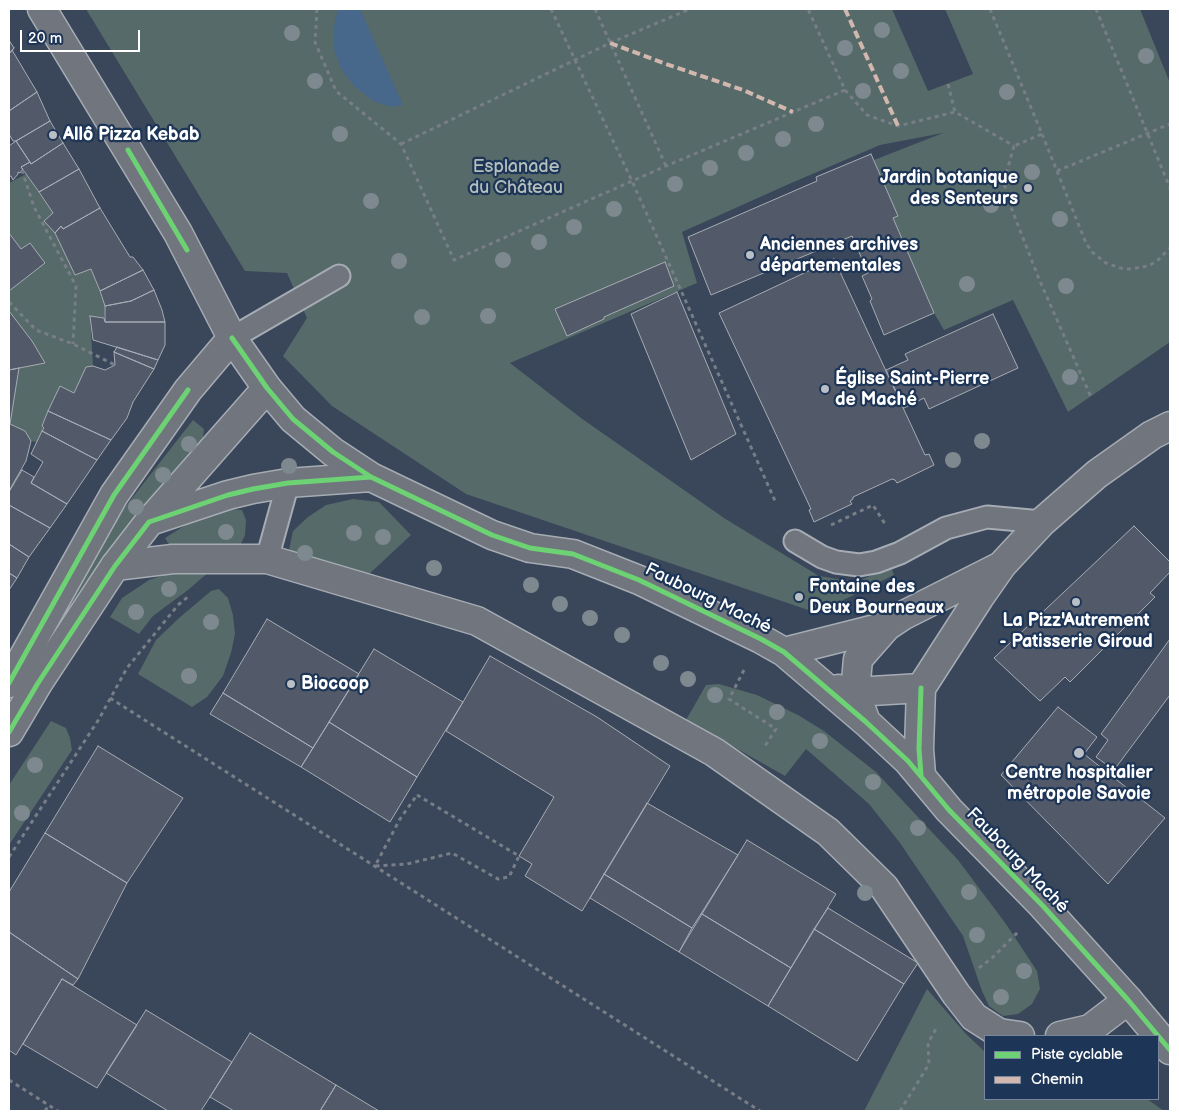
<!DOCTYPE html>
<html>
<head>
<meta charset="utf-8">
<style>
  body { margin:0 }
  #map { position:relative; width:1179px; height:1120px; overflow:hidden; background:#3a4659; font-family:"Balsamiq Sans",sans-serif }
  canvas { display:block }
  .frame { position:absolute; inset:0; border:10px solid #fff; pointer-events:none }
  .legend { position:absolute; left:984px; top:1035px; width:175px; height:65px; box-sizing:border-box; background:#1d3557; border:1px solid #77869a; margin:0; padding:6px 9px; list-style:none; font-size:15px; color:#fff }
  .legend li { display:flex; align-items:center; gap:10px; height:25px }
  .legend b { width:25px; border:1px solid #77869a }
  .scale { position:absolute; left:20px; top:30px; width:120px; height:22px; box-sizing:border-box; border:2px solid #fff; border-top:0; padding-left:6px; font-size:15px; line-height:18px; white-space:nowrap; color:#fff; -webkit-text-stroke:4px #1d3557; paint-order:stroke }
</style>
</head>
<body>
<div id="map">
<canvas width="1179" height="1120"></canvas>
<div class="frame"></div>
<ul class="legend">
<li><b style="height:6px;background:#6cd273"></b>Piste cyclable</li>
<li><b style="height:6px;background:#d1b7ad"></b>Chemin</li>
</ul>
<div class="scale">20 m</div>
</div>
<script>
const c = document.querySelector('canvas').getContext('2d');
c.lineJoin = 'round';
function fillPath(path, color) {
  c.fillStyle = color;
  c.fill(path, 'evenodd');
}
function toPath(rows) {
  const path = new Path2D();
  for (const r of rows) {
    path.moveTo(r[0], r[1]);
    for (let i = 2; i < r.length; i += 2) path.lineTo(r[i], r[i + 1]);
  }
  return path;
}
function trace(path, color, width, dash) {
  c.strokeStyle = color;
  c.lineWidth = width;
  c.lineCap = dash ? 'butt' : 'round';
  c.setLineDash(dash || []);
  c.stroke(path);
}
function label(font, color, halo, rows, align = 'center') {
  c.font = font + ' "Balsamiq Sans",sans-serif';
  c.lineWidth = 4.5;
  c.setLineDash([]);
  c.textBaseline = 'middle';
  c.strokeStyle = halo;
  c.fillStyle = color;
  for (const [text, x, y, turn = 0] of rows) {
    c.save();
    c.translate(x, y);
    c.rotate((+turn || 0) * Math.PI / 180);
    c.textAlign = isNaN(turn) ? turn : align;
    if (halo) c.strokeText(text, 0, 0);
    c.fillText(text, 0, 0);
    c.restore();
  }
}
const green = toPath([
  [86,9,892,9,928,91,973,74,945,9,1140,9,1170,83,1170,342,1068,412,1013,300,944,330,934,313,893,218,897,215,874,160,943,133,880,145,789,184,682,232,697,283,510,363,581,418,724,518,819,576,856,582,891,567,894,575,817,613,466,494,332,406,283,356,307,318,287,273,245,271],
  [26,174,53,213,44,221,55,233,75,275,91,269,105,306,104,318,90,316,93,366,86,368,74,393,60,387,48,411,42,426,44,428,37,442,31,441,25,431,10,424,19,368,32,341,9,311,9,291,44,263,30,243,21,249,9,233,9,183],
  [193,420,204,429,202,445,38,666,31,662,122,511],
  [353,499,379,502,411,535,366,577,286,565,293,531,308,517,326,505],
  [223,508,242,510,246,520,245,535,240,546,170,546,165,538,195,519],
  [185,568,210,571,188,590,153,616,139,634,110,617,122,598,149,580],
  [219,589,228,598,233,615,235,634,231,653,223,676,207,697,192,707,138,674,156,640,179,618,211,591],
  [719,684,757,695,798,715,824,731,876,772,958,860,1006,924,1037,971,1040,989,1032,1004,1018,1014,1003,1016,989,1006,982,991,963,936,900,843,869,804,806,749,785,776,686,720,706,685],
  [51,721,66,728,70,738,72,750,9,845,9,785],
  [927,989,966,1034,985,1052,985,1099,1147,1099,1164,1111,864,1111]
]);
const water = toPath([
  [338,9,360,9,403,105,391,107,373,101,354,86,341,69,334,50,333,30]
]);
const building = toPath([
  [9,40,14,48,9,54,9,40],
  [14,48,12,50,37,92,9,111,9,54,14,48],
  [37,92,50,121,16,141,13,141,9,134,9,111,37,92],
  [50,121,63,143,31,164,16,141,50,121],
  [16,141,30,162,21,167,23,169,20,173,18,172,18,174,13,180,11,176,9,176,9,146,16,141],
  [63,143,79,169,39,192,21,167,30,162,31,164,63,143],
  [871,154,898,216,893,218,934,313,884,335,870,301,872,299,862,276,868,273,852,236,711,295,688,237,817,181,816,177,871,154],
  [79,169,100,208,63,229,61,226,55,233,44,221,53,213,39,192,79,169],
  [100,208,130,257,133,257,143,270,100,291,91,269,75,275,55,233,61,226,63,229,100,208],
  [9,233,21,249,30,243,45,263,9,291,9,233],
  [834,259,925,455,929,454,934,465,897,483,895,480,892,479,853,497,853,499,850,501,852,504,814,522,809,510,811,509,719,313,834,259],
  [665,262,674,286,604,317,604,319,567,336,555,309,665,262],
  [143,270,154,290,131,301,105,306,100,291,143,270],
  [154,290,162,310,165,322,105,322,105,306,131,301,154,290],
  [677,292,736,434,691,460,631,314,677,292],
  [9,311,32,341,45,363,9,370,9,311],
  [993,314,1018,368,929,409,924,398,904,408,886,370,908,360,905,354,993,314],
  [90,316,104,318,105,322,165,322,165,345,158,360,93,340,90,316],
  [117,347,158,360,154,369,114,352,117,347],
  [114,352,154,369,133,402,127,418,111,440,48,411,60,386,74,393,86,367,93,366,105,370,115,365,114,352],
  [19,368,10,424,25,431,31,441,26,461,9,491,9,370,19,368],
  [48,411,111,440,97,460,42,431,44,428,42,426,48,411],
  [42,431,97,460,67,504,31,483,43,462,31,454,42,431],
  [22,470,34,477,31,483,67,504,50,528,9,505,9,492,22,470],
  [9,505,50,528,29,557,9,544,9,505],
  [1134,526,1170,562,1170,572,1150,593,1155,597,1070,682,1065,677,1040,701,994,658,1134,526],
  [9,544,29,557,17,578,9,573,9,544],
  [9,573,17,578,9,590,9,573],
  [267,619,359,674,313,748,223,693,267,619],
  [1170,639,1170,695,1114,770,1096,757,1108,740,1101,734,1170,639],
  [374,649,463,702,417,777,329,722,374,649],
  [490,656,597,717,670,766,582,911,525,876,532,864,519,856,554,797,446,731,490,656],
  [223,693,313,748,301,767,210,714,223,693],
  [1058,707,1097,737,1084,754,1165,818,1108,884,1001,775,1058,707],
  [329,722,417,777,390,822,301,767,329,722],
  [98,746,183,798,127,883,45,833,98,746],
  [647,803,738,855,692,928,604,874,647,803],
  [45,833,127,883,78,979,9,932,9,892,45,833],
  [747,840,836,894,791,968,702,914,747,840],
  [604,874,692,928,679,952,590,898,604,874],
  [828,908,918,963,904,984,814,929,828,908],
  [702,914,791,968,768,1006,679,952,702,914],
  [814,929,904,984,857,1061,768,1006,814,929],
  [9,932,78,979,73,985,62,979,16,1055,9,1050,9,932],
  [62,979,137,1025,97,1088,23,1044,62,979],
  [146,1010,232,1062,201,1111,168,1111,106,1073,146,1010],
  [250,1033,336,1085,320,1111,234,1111,210,1097,250,1033],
  [336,1085,379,1111,320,1111,336,1085]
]);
const path = toPath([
  [317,9,315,42,336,91,401,144,454,260,666,166,845,90,808,9],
  [551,9,632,181,776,503],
  [595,9,666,166],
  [990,9,1042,134,1014,146],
  [1096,9,1170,188],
  [948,84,955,112],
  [845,90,867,115,898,126,955,112,1014,146],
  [1042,134,1086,243,1092,252,1106,263,1120,268,1130,269,1148,266,1157,261,1170,248],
  [401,144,610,43,690,9],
  [1014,146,1004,181,1007,197,1039,279,1091,397],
  [22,170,34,207,76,286,73,344],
  [1057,171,1170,124],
  [9,302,36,330,73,344,115,365],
  [831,525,873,505,885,524],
  [744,670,729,699,776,729,765,746],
  [110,698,760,1111],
  [417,795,519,856,509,877,498,879,452,853,407,864,375,866,400,819,417,795],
  [9,857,99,719,127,668,178,605,190,595],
  [979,968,993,957,1020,930],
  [9,1080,58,1111],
  [45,1111,49,1105],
  [900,1111,929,1064,928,1043,937,1027]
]);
const lane = toPath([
  [232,338,339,276],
  [795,541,822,557,836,562,859,565,876,562,900,553,946,528,987,517,1042,522],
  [267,559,288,483]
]);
const street = toPath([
  [115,566,173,559,267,559,477,621,714,752,828,832,884,887,956,994,974,1017,999,1033,1020,1036],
  [1060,1036,1090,1029,1128,1000]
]);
const secondary = toPath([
  [42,9,178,233,232,338,267,388,293,419,333,452,371,477,492,535,530,548,573,554,639,580,761,639,784,652,866,722,908,761,949,810,1043,906,1128,1000,1170,1050],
  [150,521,228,495,253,489,288,483,371,477],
  [784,652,887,626],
  [9,683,114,495,188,390,232,338],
  [838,689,855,692,921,688],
  [866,722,855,692,858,659,887,626,902,616,999,567],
  [9,732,38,683,115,566,149,522,267,388],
  [921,775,919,749,921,688,979,598,1002,565,1042,522,1097,474,1152,435,1170,426]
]);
const quiet = toPath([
  [845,9,898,126],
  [610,43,666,64,743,90,793,112]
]);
const cycleway = toPath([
  [128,150,187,250],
  [232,338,267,388,293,419,333,452,371,477,492,535,530,548,573,554,639,580,761,639,784,652,866,722,908,761,949,810,1043,906,1128,1000,1170,1050],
  [9,683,114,495,188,390],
  [921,688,919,749,921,775],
  [9,732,38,683,115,566,149,522,228,495,253,489,288,483,371,477]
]);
const trees = [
  [882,30],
  [292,33],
  [845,48],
  [1146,56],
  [901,71],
  [315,81],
  [863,91],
  [1007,92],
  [816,124],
  [340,134],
  [783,139],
  [746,153],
  [710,168],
  [1032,172],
  [675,184],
  [371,201],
  [991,205],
  [614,209],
  [1060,219],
  [574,227],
  [539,242],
  [503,260],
  [399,261],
  [967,284],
  [1066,286],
  [488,316],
  [422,317],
  [1070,377],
  [982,441],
  [189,444],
  [953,460],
  [289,466],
  [163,475],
  [136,507],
  [226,532],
  [354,533],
  [383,537],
  [305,553],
  [434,568],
  [531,585],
  [169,589],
  [560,604],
  [136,612],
  [590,618],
  [211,622],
  [622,635],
  [661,663],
  [189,676],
  [688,679],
  [715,695],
  [777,712],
  [820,741],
  [35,765],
  [873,782],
  [22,813],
  [918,828],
  [969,892],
  [865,893],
  [977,935],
  [1024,971],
  [1001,997]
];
const markers = [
  [53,135,5,"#babec5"],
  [1028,188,5,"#babec5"],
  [750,255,5,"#babec5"],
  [825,389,5,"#babec5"],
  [799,597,5,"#babec5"],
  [1076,602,5,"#babec5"],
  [291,684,5,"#babec5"],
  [1079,753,6,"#babec5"]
];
const poiNames = [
  ["Allô Pizza Kebab",63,135],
  ["Jardin botanique",1018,178,"right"],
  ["des Senteurs",1018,199,"right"],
  ["Anciennes archives",760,245],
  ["départementales",760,266],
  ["Église Saint-Pierre",835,379],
  ["de Maché",835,400],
  ["Fontaine des",809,587],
  ["Deux Bourneaux",809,608],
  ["La Pizz'Autrement",1076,621,"center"],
  ["- Patisserie Giroud",1076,642,"center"],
  ["Biocoop",301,684],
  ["Centre hospitalier",1079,773,"center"],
  ["métropole Savoie",1079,794,"center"]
];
const parkNames = [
  ["Esplanade",516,167],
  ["du Château",516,188]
];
const streetNames = [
  ["Faubourg Maché",708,599,26],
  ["Faubourg Maché",1017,861,46]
];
fillPath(green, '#566a69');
fillPath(water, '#47688a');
fillPath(building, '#525a6a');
trace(building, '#a6acb4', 1);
trace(lane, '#a6acb4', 25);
trace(street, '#a6acb4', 31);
trace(secondary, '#a6acb4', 31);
trace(path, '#777e87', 3, [4, 4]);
trace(lane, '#70757e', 21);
trace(street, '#70757e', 28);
trace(secondary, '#70757e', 28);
trace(quiet, '#d1b7ad', 4, [8, 4]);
trace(cycleway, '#6cd273', 5);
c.fillStyle = '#7e898f';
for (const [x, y] of trees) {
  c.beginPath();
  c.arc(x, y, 8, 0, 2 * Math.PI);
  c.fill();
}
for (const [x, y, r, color] of markers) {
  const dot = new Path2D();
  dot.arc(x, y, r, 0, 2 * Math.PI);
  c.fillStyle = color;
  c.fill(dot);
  trace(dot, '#1d3557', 2);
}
label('bold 18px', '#fff', '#1d3557', poiNames, 'left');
label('18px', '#b5bfbc', '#1d3557', parkNames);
label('18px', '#fff', '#1d3557', streetNames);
</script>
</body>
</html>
